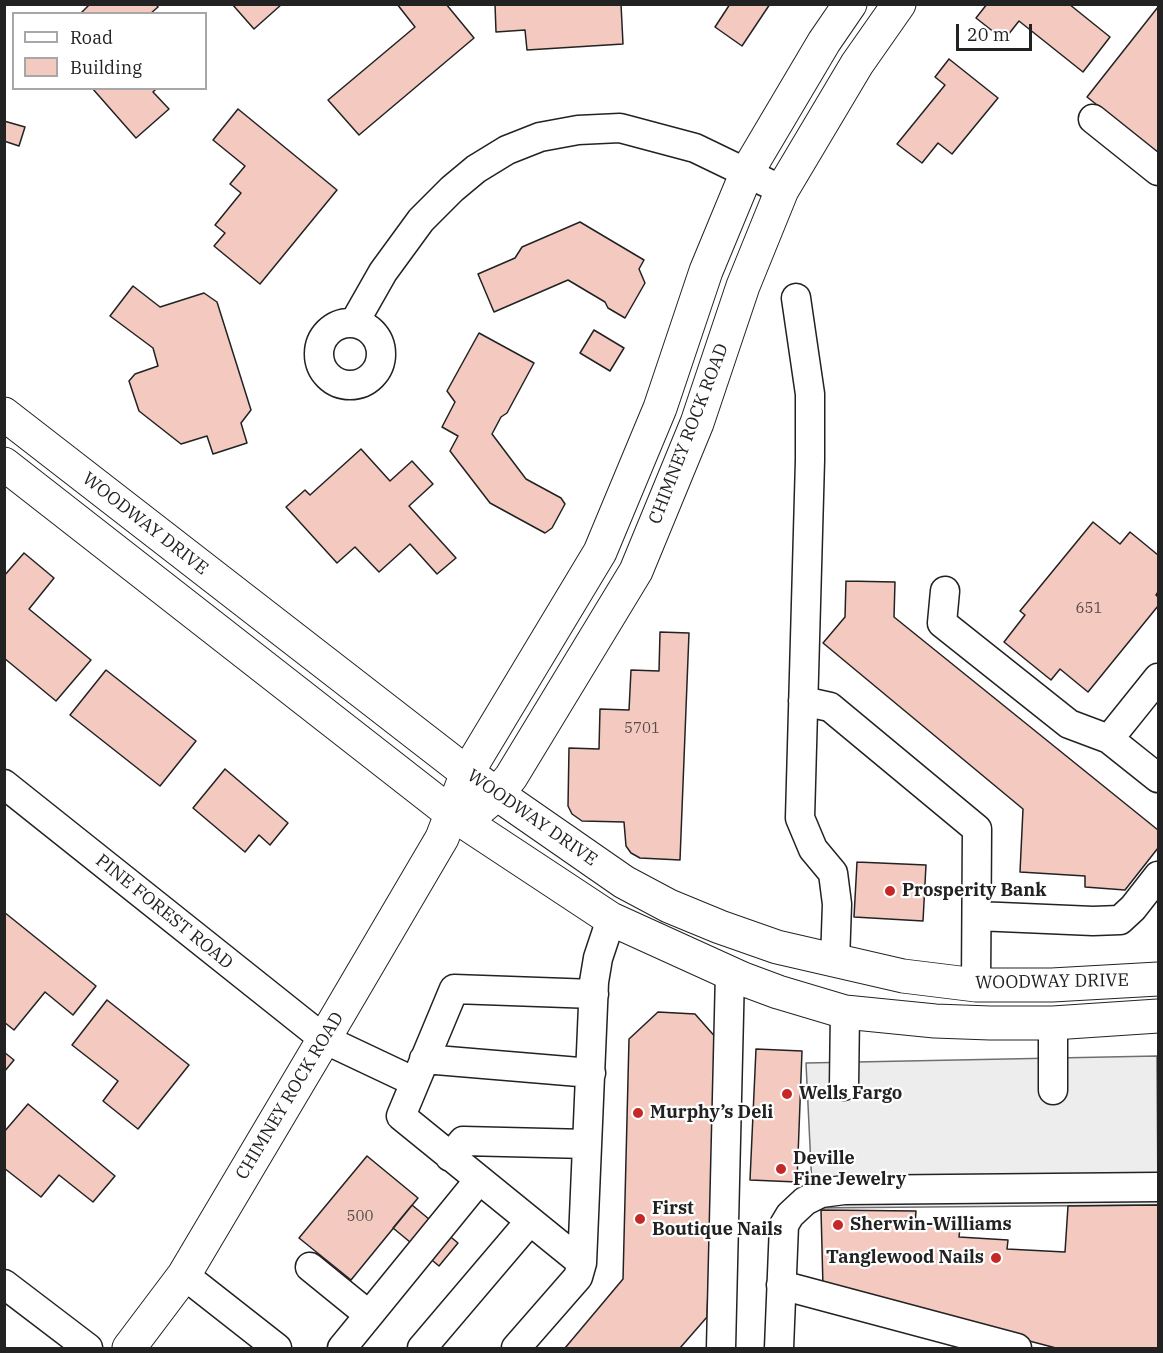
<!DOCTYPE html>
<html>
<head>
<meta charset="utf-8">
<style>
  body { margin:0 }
  #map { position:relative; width:1163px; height:1353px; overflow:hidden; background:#fff; font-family:"IBM Plex Serif",serif }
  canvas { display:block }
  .frame { position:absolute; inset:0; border:6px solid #222; pointer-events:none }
  .legend { position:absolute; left:12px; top:12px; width:195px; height:78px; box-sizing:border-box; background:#fff; border:2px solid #a7a7a7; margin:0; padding:8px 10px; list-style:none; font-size:18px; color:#222 }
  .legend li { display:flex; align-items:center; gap:12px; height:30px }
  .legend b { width:30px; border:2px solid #a7a7a7 }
  .scale { position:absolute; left:956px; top:24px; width:76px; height:27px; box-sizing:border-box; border:3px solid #222; border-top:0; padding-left:8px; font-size:18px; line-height:21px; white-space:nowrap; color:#222; -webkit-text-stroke:4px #fff; paint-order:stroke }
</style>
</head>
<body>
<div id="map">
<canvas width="1163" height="1353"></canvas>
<div class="frame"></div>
<ul class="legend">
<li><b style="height:8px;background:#fff"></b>Road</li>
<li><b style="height:16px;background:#f3c9c0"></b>Building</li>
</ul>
<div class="scale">20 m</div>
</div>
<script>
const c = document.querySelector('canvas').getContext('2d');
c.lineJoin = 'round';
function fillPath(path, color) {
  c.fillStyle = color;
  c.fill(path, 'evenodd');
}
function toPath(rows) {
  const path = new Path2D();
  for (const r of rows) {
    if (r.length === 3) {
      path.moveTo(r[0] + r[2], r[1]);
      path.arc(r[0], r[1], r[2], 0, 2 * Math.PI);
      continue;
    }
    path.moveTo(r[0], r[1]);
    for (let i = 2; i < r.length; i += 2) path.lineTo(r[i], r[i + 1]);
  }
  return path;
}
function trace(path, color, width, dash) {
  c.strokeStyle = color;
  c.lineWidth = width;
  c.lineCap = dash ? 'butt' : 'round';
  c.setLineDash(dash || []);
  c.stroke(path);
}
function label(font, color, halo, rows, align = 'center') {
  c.font = font + ' "IBM Plex Serif",serif';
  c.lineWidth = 4.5;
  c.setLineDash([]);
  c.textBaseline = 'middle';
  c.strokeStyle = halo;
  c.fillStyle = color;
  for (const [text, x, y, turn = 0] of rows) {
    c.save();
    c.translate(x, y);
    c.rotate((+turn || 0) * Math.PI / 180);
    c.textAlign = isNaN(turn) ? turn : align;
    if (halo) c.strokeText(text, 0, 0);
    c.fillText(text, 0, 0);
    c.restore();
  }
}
const parking = toPath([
  [1157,1056,1158,1205,813,1208,806,1063,1157,1056]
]);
const building = toPath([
  [90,4,156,4,158,7,150,14,80,14,90,4],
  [232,4,282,4,254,29,232,4],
  [397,4,446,4,474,38,359,135,328,100,415,27,397,4],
  [495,4,621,4,623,44,527,50,525,30,496,32,495,4],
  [730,4,770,4,742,46,715,27,730,4],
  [987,4,1069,4,1110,37,1083,72,1019,21,1004,40,976,18,987,4],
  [1158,7,1158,153,1087,97,1158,7],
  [949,59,998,98,952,154,938,143,922,163,897,144,945,85,935,77,949,59],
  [92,88,157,88,153,92,169,109,136,138,92,88],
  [238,109,337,190,260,284,214,246,225,233,215,225,241,193,230,184,245,166,213,140,238,109],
  [4,121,25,127,19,146,4,141,4,121],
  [580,222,644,260,639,269,645,283,625,318,608,308,605,302,568,280,494,312,478,274,515,258,522,247,580,222],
  [133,286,160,307,204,293,217,302,251,410,241,423,247,443,213,454,207,436,181,444,139,411,129,381,135,374,158,366,153,348,110,316,133,286],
  [594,330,624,348,610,371,580,353,594,330],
  [479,333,534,363,507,413,501,417,492,434,526,479,561,498,565,504,552,528,545,533,490,503,450,451,458,436,442,427,455,402,447,391,479,333],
  [361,449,390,481,412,461,433,484,409,506,456,558,437,574,410,544,379,572,355,547,337,563,286,507,305,490,310,495,361,449],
  [1093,522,1120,544,1130,532,1158,555,1158,592,1156,595,1158,597,1158,606,1088,692,1060,669,1051,680,1004,642,1025,615,1020,611,1093,522],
  [24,553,54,578,29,609,91,660,56,701,4,658,4,576,24,553],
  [846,581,895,582,894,617,1158,830,1158,848,1125,890,1085,887,1085,876,1020,872,1023,809,823,643,845,617,846,581],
  [660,632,689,633,680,860,640,858,631,853,626,846,624,822,582,821,572,814,568,806,569,748,599,749,600,709,629,710,631,670,659,671,660,632],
  [106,670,196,741,160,786,70,715,106,670],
  [225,769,288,823,270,845,259,835,245,852,193,808,225,769],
  [857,862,926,865,923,921,854,917,857,862],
  [4,912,96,986,73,1015,45,992,14,1030,4,1022,4,912],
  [107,1000,189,1065,138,1129,103,1101,118,1081,72,1045,107,1000],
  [658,1012,695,1014,718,1040,707,1317,680,1348,565,1348,623,1279,629,1039,658,1012],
  [756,1049,802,1051,797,1182,750,1180,756,1049],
  [4,1052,14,1060,4,1072,4,1052],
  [28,1104,115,1176,93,1202,59,1175,41,1197,4,1168,4,1132,28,1104],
  [367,1156,418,1198,351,1280,299,1238,367,1156],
  [412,1205,458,1243,439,1266,393,1228,412,1205],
  [1158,1205,1158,1348,1056,1348,823,1287,821,1210,916,1211,915,1225,960,1228,959,1237,1008,1240,1007,1249,1065,1252,1068,1206,1158,1205]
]);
const minor = toPath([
  [1093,119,1158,171],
  [796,298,810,394,810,460,800,818,813,849,833,873,837,904,835,961],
  [350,354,31],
  [354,323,383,272,421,220,452,189,476,169,507,150,540,137,578,130,620,128,695,148,782,190],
  [945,591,942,623,1069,724,1109,739],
  [1158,678,1109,739,1158,778],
  [803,701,830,707,977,829,976,985],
  [4,784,324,1039,415,1082],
  [977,916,1093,921,1120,920,1133,908,1158,876],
  [1053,1023,1053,1090],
  [424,1059,591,1073],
  [844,1086,845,1012],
  [450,1157,463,1141,587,1144],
  [582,1263,401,1116,454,989,594,994],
  [310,1267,369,1315,342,1348],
  [184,1275,277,1348],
  [4,1284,88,1348],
  [781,1285,1017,1348],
  [369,1315,479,1180],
  [422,1348,530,1221],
  [516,1348,578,1277,582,1263,594,982,598,958,611,919],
  [721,1348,730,973],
  [779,1348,784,1225,790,1215,805,1201,821,1193,844,1190,1158,1187]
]);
const major = toPath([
  [4,414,467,773,624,882,669,906,720,927,777,947,903,976,976,985,1052,985,1158,979],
  [4,464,452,814,611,919,743,979,778,992,845,1012,935,1021,990,1023,1053,1023,1158,1016],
  [479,809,497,794,511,777,636,571,697,423,743,286,782,190,857,64,899,4],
  [129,1348,184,1275,324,1039,442,838,467,773,600,552,660,408,706,271,747,172,824,42,850,4]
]);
const markers = [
  [890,891,6,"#c62828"],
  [787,1094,6,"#c62828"],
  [638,1113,6,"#c62828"],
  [781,1169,6,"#c62828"],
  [640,1219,6,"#c62828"],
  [838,1225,6,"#c62828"],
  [996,1258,6,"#c62828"]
];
const numberNames = [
  ["651",1089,609],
  ["5701",642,729],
  ["500",360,1217]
];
const streetNames = [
  ["CHIMNEY ROCK ROAD",689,434,-69],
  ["WOODWAY DRIVE",145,524,38],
  ["WOODWAY DRIVE",532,818,35],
  ["PINE FOREST ROAD",164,912,39],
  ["WOODWAY DRIVE",1052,982,-1],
  ["CHIMNEY ROCK ROAD",290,1096,-59]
];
const poiNames = [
  ["Prosperity Bank",902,891],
  ["Wells Fargo",799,1094],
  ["Murphy’s Deli",650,1113],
  ["Deville",793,1159],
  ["Fine Jewelry",793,1180],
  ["First",652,1209],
  ["Boutique Nails",652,1230],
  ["Sherwin-Williams",850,1225],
  ["Tanglewood Nails",984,1258,"right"]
];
fillPath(parking, '#ededed');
trace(parking, '#6f6f6f', 1.5);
fillPath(building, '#f3c9c0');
trace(building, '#222', 1.5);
trace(minor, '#222', 31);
trace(major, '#222', 35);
trace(minor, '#fff', 28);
trace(major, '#fff', 33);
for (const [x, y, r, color] of markers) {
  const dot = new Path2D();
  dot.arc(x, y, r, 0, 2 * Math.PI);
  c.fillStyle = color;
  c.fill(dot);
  trace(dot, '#fff', 2);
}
label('15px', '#564c4a', null, numberNames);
label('18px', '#222', '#fff', streetNames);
label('bold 18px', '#222', '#fff', poiNames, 'left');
</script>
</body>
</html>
